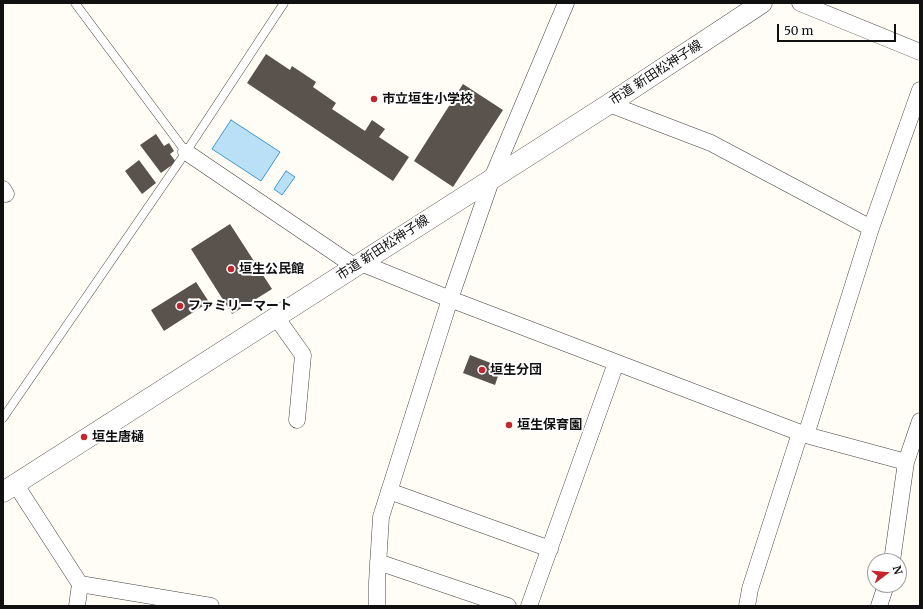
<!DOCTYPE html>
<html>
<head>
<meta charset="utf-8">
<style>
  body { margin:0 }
  #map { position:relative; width:923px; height:609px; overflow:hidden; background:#fffdf5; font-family:Merriweather,serif }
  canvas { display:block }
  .frame { position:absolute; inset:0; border:4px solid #111; pointer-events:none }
  .north { position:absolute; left:867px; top:553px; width:40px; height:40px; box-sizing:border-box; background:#fff; border:1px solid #a0a0a0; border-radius:50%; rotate:74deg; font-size:11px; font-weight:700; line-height:16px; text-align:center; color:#111 }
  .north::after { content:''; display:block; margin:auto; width:14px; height:18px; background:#c4262e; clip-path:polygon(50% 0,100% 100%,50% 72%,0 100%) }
  .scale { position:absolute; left:777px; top:24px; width:119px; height:18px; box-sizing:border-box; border:2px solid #111; border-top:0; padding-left:5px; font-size:12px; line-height:14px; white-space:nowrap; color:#111; -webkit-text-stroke:3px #fff; paint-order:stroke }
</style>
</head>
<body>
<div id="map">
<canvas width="923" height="609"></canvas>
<div class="frame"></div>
<div class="north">N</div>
<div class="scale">50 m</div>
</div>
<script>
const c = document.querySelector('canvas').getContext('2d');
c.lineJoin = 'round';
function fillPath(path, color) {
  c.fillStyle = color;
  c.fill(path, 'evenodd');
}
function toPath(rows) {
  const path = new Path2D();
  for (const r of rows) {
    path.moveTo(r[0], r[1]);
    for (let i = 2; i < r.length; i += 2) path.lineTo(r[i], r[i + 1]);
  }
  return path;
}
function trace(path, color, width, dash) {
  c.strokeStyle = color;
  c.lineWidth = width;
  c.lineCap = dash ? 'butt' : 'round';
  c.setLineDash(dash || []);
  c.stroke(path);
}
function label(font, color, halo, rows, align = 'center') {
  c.font = font + ' Merriweather,"Noto Sans JP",serif';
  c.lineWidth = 4;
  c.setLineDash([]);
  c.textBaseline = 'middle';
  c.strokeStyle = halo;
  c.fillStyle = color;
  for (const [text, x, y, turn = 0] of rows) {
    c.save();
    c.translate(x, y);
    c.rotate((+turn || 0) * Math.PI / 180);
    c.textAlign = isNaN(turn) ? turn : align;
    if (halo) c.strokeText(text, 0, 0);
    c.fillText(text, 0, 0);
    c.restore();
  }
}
const water = toPath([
  [231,120,280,152,261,181,212,149,231,120],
  [286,171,295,177,282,195,274,189,286,171]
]);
const building = toPath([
  [266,54,290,70,292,66,316,82,313,87,336,103,332,109,365,131,372,120,385,129,379,137,409,157,393,181,247,83],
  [463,84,503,110,453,187,414,161],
  [156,134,164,146,169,143,174,151,170,154,176,162,161,173,140,145],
  [139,160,156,183,142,194,125,171],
  [230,224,272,289,232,314,191,249],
  [196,282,209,302,164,331,151,310],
  [470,355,501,367,495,385,463,373]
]);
const service = toPath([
  [75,3,186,152],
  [3,418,186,152,284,3]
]);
const minor = toPath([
  [800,3,920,52],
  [609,104,711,143,871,228],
  [186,152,354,266],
  [3,189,6,194],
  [361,263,450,299,806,435,906,462,892,561],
  [276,317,303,355,297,420],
  [806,435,871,228,920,90],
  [906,462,920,421],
  [16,485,80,584],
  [389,491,550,549],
  [378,562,508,606],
  [77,606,80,584,211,606],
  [377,606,377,582,381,517,450,299,492,178,566,3],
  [529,606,616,363],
  [747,606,750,589,800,433],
  [879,606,886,585]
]);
const tertiary = toPath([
  [3,492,609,104,762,3]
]);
const markers = [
  [374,99,4,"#c4262e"],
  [231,269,4,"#c4262e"],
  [180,306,4,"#c4262e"],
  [482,370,4,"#c4262e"],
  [509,425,4,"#c4262e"],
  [84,437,4,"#c4262e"]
];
const streetNames = [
  ["市道 新田松神子線",656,73,-33],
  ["市道 新田松神子線",383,248,-33]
];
const poiNames = [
  ["市立垣生小学校",382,99],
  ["垣生公民館",239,269],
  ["ファミリーマート",188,306],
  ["垣生分団",490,370],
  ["垣生保育園",517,425],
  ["垣生唐樋",92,437]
];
fillPath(water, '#b9e0f7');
trace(water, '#3f96cf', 1);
fillPath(building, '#5a524d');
trace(service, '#444', 9);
trace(minor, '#444', 17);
trace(tertiary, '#444', 21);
trace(service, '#fff', 8);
trace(minor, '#fff', 16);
trace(tertiary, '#fff', 20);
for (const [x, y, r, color] of markers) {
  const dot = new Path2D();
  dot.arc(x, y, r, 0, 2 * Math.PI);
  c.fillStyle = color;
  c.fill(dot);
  trace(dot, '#fff', 1.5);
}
label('13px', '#111', '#fff', streetNames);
label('bold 13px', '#111', '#fff', poiNames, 'left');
</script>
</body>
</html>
